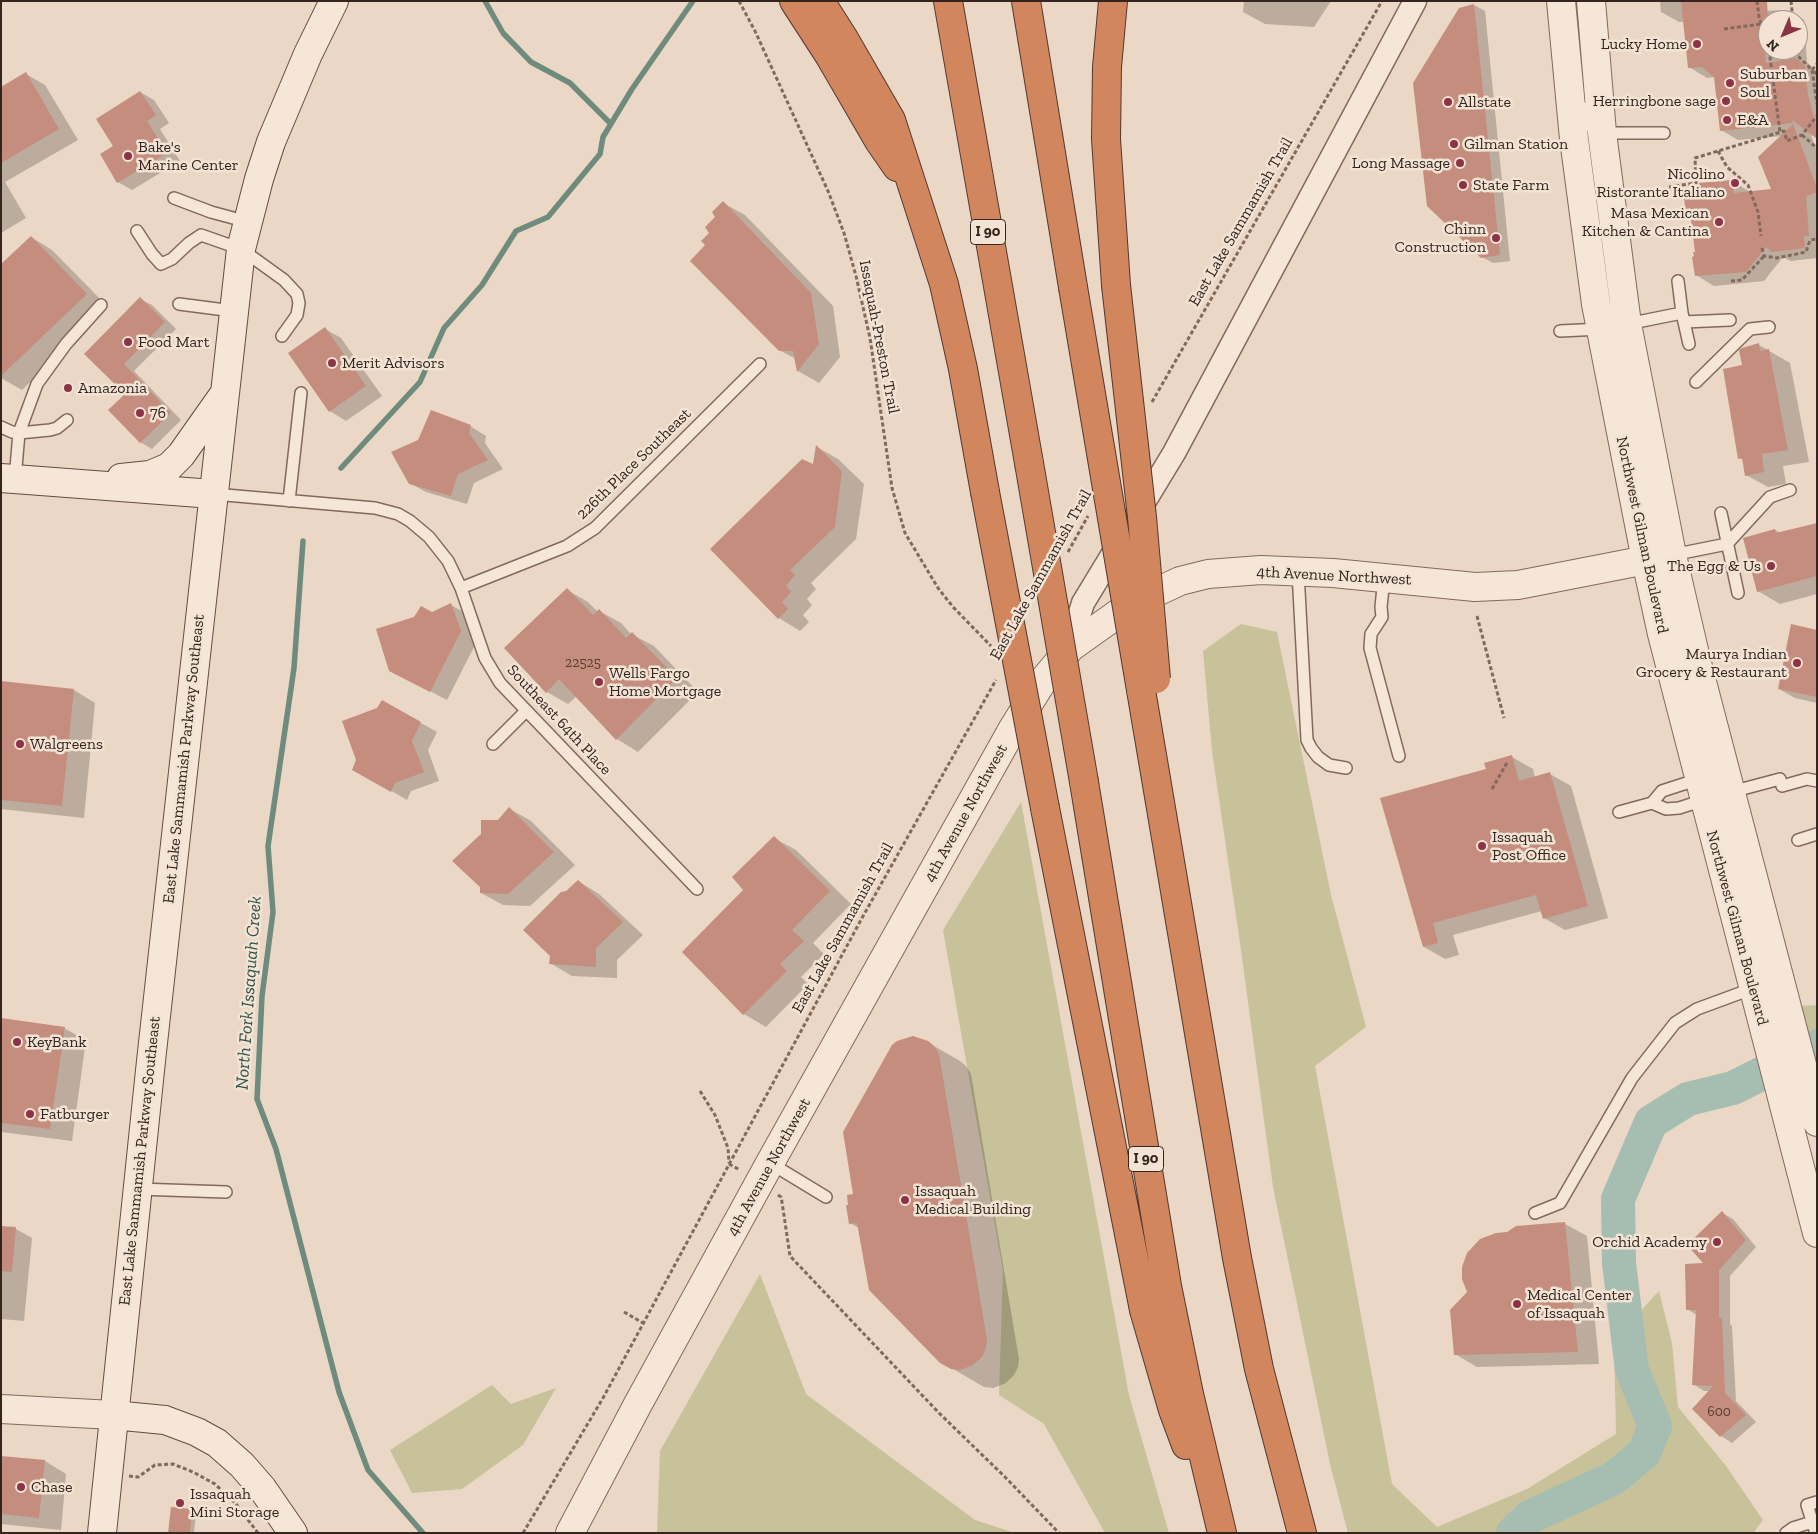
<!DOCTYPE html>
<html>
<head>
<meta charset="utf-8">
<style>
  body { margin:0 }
  #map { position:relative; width:1818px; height:1534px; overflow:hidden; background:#ead7c5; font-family:"Zilla Slab",serif }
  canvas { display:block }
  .frame { position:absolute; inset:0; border:2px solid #34251f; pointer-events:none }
  .north { position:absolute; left:1758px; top:10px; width:50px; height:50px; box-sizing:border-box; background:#f2e3d4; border:1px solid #a6978c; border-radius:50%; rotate:225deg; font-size:14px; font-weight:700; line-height:20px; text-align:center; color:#34251f }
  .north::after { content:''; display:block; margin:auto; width:18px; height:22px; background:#8c3346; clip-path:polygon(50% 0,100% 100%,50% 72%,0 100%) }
</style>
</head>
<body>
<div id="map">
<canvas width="1818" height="1534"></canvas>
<div class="frame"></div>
<div class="north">N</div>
</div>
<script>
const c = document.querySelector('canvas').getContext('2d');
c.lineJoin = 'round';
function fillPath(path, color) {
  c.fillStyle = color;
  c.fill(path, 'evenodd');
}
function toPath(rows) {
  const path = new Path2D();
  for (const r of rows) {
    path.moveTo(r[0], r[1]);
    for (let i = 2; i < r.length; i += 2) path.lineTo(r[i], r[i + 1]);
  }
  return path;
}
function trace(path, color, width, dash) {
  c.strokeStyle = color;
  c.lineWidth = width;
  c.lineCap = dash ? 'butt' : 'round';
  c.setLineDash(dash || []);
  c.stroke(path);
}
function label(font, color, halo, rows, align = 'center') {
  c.font = font + ' "Zilla Slab",serif';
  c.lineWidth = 5;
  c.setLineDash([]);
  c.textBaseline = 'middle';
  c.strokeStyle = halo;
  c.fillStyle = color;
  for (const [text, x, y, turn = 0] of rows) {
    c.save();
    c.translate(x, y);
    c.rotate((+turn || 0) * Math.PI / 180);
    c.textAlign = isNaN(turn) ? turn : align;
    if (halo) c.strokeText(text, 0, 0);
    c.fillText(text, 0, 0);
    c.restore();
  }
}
const green = toPath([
  [1241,624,1277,632,1331,895,1366,1027,1315,1066,1392,1484,1437,1527,1527,1489,1616,1434,1614,1340,1659,1291,1672,1343,1678,1407,1726,1466,1763,1520,1753,1533,1348,1533,1330,1464,1273,1187,1241,950,1212,751,1203,651],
  [1021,802,1129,1395,1169,1533,1105,1533,1044,1424,999,1395,1003,1271,943,930],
  [1817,1005,1817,1058,1800,1006],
  [760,1274,806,1394,975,1520,1015,1533,657,1533,660,1451],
  [492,1385,511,1404,556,1388,523,1445,462,1489,412,1493,390,1450]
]);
const shadow = toPath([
  [1244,1,1331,1,1314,27,1265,24,1243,12],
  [1660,1,1763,1,1764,11,1786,10,1804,20,1807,62,1817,72,1817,138,1810,132,1817,151,1817,258,1791,261,1783,257,1764,281,1714,286,1696,275,1697,253,1691,215,1687,212,1701,190,1732,181,1750,192,1773,190,1782,136,1738,140,1721,130,1715,77,1707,78,1689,67,1684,22,1679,22,1661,12],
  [1768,20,1798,20,1798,50,1768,50],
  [1474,5,1485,11,1510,261,1493,263,1482,257],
  [26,74,45,85,78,140,5,182,26,218,1,233,1,88],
  [140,92,154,100,169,123,160,129,180,161,132,190,118,182,115,146],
  [723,203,745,215,833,306,840,357,819,383,798,371,796,359,779,350,707,245,716,217],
  [31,237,52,250,108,307,22,390,1,378,1,266],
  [140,299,152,305,176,329,134,371,181,420,152,449,140,442,127,394,86,354],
  [325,329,341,338,382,396,346,421,330,411,290,353],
  [1759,345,1790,363,1809,462,1783,466,1786,484,1768,487,1746,475,1743,460,1739,458],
  [470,426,486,436,485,443,503,469,474,483,467,504,426,492,410,483],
  [817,447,838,459,864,484,856,539,811,583,816,589,807,599,812,605,803,615,809,622,800,631,779,618,712,549,814,466],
  [1817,524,1817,594,1780,604,1758,591,1775,530,1781,533],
  [567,590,588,602,598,612,599,611,621,623,631,634,654,646,698,692,638,752,617,739,577,696,568,704,547,692],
  [451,605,467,614,477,641,447,700,407,679,432,614],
  [1817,631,1817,703,1795,698,1779,689],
  [1,683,74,690,95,703,84,818,1,809],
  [421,723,437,732,428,750,439,781,411,791,407,800,354,769],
  [1512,757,1533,769,1535,778,1550,774,1571,786,1608,918,1565,930,1544,918,1542,911,1453,935,1459,955,1445,959,1424,947,1487,770],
  [510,809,531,821,575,865,530,906,503,905,481,893,499,821],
  [774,838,796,850,851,904,813,943,824,954,801,977,808,984,766,1027,744,1014,683,952,745,890],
  [578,881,599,894,643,935,617,960,617,978,572,976,550,963,566,893],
  [1,1019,64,1028,86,1040,72,1141,1,1132],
  [927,1042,960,1061,966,1066,971,1074,1019,1359,1018,1367,1014,1375,1006,1383,993,1388,984,1387,941,1362,859,1228,850,1223,855,1195],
  [1722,1213,1733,1219,1756,1247,1730,1276,1730,1324,1732,1326,1736,1401,1756,1422,1732,1443,1721,1436,1693,1409,1710,1391,1704,1391,1693,1384,1697,1315,1687,1309,1706,1264],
  [1565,1224,1587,1236,1599,1364,1477,1367,1455,1354,1468,1292],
  [1,1227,16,1229,32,1238,24,1321,1,1319],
  [1,1457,45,1461,66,1474,61,1530,1,1524],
  [192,1511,196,1513,194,1533,170,1533]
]);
const stream = toPath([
  [485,1,503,33,531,62,570,83,611,124],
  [341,468,420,382,444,328,482,285,516,231,548,217,600,154,603,137,632,89,693,1],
  [303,541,294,668,268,846,273,912,262,996,257,1099,276,1149,339,1392,368,1470,423,1533]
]);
const river = toPath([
  [1513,1533,1530,1517,1614,1478,1644,1453,1655,1426,1632,1370,1619,1263,1618,1199,1651,1122,1688,1099,1733,1088,1817,1046]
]);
const building = toPath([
  [1681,1,1767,1,1768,20,1762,20,1766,63,1796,58,1805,66,1808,95,1817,129,1817,139,1791,119,1793,123,1720,131,1714,77,1702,67,1688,68],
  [1474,4,1500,255,1481,258,1427,206,1413,83,1459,8],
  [26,72,59,129,1,163,1,87],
  [140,91,156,115,147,121,167,153,117,183,100,154,113,146,96,119],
  [1793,124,1817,188,1817,192,1806,196,1809,236,1804,236,1805,248,1772,252,1766,247,1746,272,1695,276,1692,257,1694,256,1693,252,1695,252,1690,212,1686,213,1683,191,1700,189,1699,183,1732,180,1734,193,1771,189,1758,157],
  [723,201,811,293,819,344,797,372,793,351,779,351,690,261,705,245,701,241,709,233,705,227,715,217,712,212],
  [31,236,87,294,1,376,1,264],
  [140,297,165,322,124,364,171,413,140,443,108,410,125,394,84,354],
  [325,327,366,386,329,412,288,353],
  [1759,343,1760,351,1769,349,1788,450,1762,454,1764,472,1745,476,1742,458,1738,459,1723,369,1742,365,1739,350,1742,348],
  [431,410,471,425,469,433,488,460,458,474,451,496,409,484,391,452,418,440],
  [816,445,842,471,835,527,790,570,795,575,786,586,791,592,782,602,788,609,778,619,710,549,802,459,813,464],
  [1817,523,1817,576,1757,592,1743,538,1775,529,1776,533],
  [567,588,593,615,599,609,626,638,632,632,677,678,616,740,559,679,546,693,504,648],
  [451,603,461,631,430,692,389,671,376,629,414,617,421,606,432,612],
  [1791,624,1817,630,1817,697,1778,689],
  [1,681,74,689,62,806,1,800],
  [382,700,421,722,412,741,424,772,395,783,391,792,352,770,356,760,342,721,377,708],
  [1512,755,1519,781,1550,772,1588,906,1543,919,1536,895,1433,923,1438,943,1423,947,1380,798,1486,769,1484,763],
  [509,807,554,852,508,894,480,893,480,887,452,861,481,834,481,820,498,820],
  [774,836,830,891,792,930,804,941,780,964,787,971,743,1015,682,952,743,890,732,877],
  [578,880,623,922,596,948,596,967,549,964,550,956,523,930,561,892,566,891],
  [1,1018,65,1027,50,1129,1,1123],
  [913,1036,928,1041,934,1046,939,1054,987,1340,986,1348,982,1357,973,1365,960,1370,951,1369,940,1363,869,1290,857,1223,849,1224,846,1205,848,1205,847,1195,853,1194,843,1132,892,1045,897,1041],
  [1722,1211,1746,1240,1719,1270,1719,1318,1722,1318,1725,1393,1746,1415,1720,1437,1692,1409,1713,1386,1692,1385,1696,1310,1686,1310,1685,1264,1703,1263,1687,1245],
  [1565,1222,1578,1352,1454,1355,1450,1310,1467,1292,1462,1279,1462,1267,1467,1253,1480,1239,1496,1233,1507,1232,1516,1226],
  [1,1226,16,1227,12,1272,1,1271],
  [1,1456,45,1460,39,1518,1,1514],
  [171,1507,192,1509,190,1533,168,1533]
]);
const path = toPath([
  [739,1,755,31,828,191,844,233,856,276,870,338,892,488,905,533,938,588,953,607,991,646],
  [1757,1,1759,17,1768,48],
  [1791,1,1793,20],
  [1724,29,1761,24],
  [1769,50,1780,132],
  [1798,50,1798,56,1812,70,1817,64],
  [1770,57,1787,53],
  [1817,74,1812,70,1817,104],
  [1802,135,1817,148],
  [1718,151,1727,167,1748,185,1758,212,1761,236],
  [1669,187,1696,183,1695,158,1784,131,1787,141,1802,135,1817,116],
  [1762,248,1764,256,1777,258,1806,252,1810,240,1817,239],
  [1731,281,1742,280,1764,256],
  [1152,402,1382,1],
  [1068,552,1088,516],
  [1477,616,1504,718],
  [1492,789,1508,761],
  [700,1091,715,1115,728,1148,729,1163],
  [729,1164,740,1170],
  [778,1195,781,1197,782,1202,790,1256,939,1413,1005,1477,1059,1533],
  [624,1312,643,1323],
  [129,1476,138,1477,155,1465,173,1464,193,1472,215,1484,236,1504,258,1533],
  [523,1533,603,1398,862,918,996,680]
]);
const service = toPath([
  [1584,108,1587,124,1602,133,1664,133],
  [174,198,211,212,248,222],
  [137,231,152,254,161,264,172,259,189,243,201,235,241,249,284,280,297,294,299,303,297,315,282,336],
  [1678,281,1682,313,1689,344],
  [179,304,233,311],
  [1684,322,1730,320],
  [1627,324,1682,313],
  [1560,331,1601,329],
  [1696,382,1750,329,1769,327],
  [1,427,12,432,19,433,37,384,66,344,101,305],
  [15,479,19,433,50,430,57,428,67,420],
  [214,494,375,508,398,514,410,521,429,537,448,561,461,588,485,658,500,683,697,889],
  [289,501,301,393],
  [1721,513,1738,593],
  [1672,555,1727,544,1770,497,1790,490],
  [1298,572,1307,740,1311,748,1318,757,1329,765,1346,768],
  [1384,578,1381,607,1382,617,1371,634,1370,648,1399,756],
  [461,588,567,546,595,528,760,364],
  [493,744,526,711],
  [1782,786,1807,779,1817,781],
  [1731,792,1780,779],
  [1652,803,1666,809,1679,808,1704,800],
  [1619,812,1652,803,1662,791,1699,779],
  [1798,840,1817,834],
  [770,1163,826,1197],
  [138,1189,226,1192],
  [1535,1213,1560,1203,1632,1078,1675,1023,1697,1009,1754,988],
  [1786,1533,1793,1528,1812,1522],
  [1816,1533,1807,1505,1817,1502]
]);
const minor = toPath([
  [1080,640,1079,616,1083,603,1174,453,1415,1]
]);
const tertiary = toPath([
  [1561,1,1574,139,1596,304,1646,560,1662,634,1817,1233],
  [1591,1,1602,133,1627,324,1672,555,1696,659,1817,1122],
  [1,1409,113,1415],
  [570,1533,638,1404,770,1163,1012,730,1042,682,1071,647,1133,603,1180,581,1208,574,1261,570,1333,573,1475,587,1518,585,1672,555]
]);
const secondary = toPath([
  [1,478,213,494],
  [121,478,150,475,169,467,181,455,222,397],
  [113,1415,165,1420,197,1432,217,1443,242,1465,262,1488,293,1533],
  [102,1533,151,1061,241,249,259,179,271,142,308,54,334,1]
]);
const motorway = toPath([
  [794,1,829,55,879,141,897,167],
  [820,1,843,37,891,120,944,284,963,369,985,492],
  [948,1,1029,463],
  [1026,1,1073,287],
  [1113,1,1107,67,1106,139,1116,285],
  [1141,690,1237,1258,1259,1369,1302,1533],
  [1084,782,1167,1286,1189,1394,1222,1533],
  [1045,808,1144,1310,1173,1410,1186,1445]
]);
const motorwayBridge = toPath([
  [1116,285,1142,517,1156,679],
  [1073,287,1141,690],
  [1029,463,1084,782],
  [985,492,1045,808]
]);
const markers = [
  [1697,44,5,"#8c3346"],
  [1730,83,5,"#8c3346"],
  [1726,101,5,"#8c3346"],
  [1448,102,5,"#8c3346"],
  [1727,120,5,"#8c3346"],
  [1454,144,5,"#8c3346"],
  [128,156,5,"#8c3346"],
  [1460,163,5,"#8c3346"],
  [1735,183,5,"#8c3346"],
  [1463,185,5,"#8c3346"],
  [1719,222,5,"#8c3346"],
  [1496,238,5,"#8c3346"],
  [128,342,5,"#8c3346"],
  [332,363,5,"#8c3346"],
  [68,388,5,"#8c3346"],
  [140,413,5,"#8c3346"],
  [1771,566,5,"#8c3346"],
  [1797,663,5,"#8c3346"],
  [599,682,5,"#8c3346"],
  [20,744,5,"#8c3346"],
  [1482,846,5,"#8c3346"],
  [17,1042,5,"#8c3346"],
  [30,1114,5,"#8c3346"],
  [905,1200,5,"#8c3346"],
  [1717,1242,5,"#8c3346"],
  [1517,1304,5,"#8c3346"],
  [21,1487,5,"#8c3346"],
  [180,1503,5,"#8c3346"]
];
const numberNames = [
  ["22525",583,663],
  ["600",1719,1412]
];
const shields = [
  [988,232,35],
  [1146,1159,35]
];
const shieldNames = [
  ["I 90",988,232],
  ["I 90",1146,1159]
];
const poiNames = [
  ["Lucky Home",1687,44,"right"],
  ["Suburban",1740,74],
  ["Soul",1740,92],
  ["Herringbone sage",1716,101,"right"],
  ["Allstate",1458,102],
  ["E&A",1737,120],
  ["Gilman Station",1464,144],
  ["Bake's",138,147],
  ["Marine Center",138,165],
  ["Long Massage",1450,163,"right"],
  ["Nicolino",1725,174,"right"],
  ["Ristorante Italiano",1725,192,"right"],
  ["State Farm",1473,185],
  ["Masa Mexican",1709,213,"right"],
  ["Kitchen & Cantina",1709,231,"right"],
  ["Chinn",1486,229,"right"],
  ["Construction",1486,247,"right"],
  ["Food Mart",138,342],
  ["Merit Advisors",342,363],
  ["Amazonia",78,388],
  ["76",150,413],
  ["The Egg & Us",1761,566,"right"],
  ["Maurya Indian",1787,654,"right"],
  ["Grocery & Restaurant",1787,672,"right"],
  ["Wells Fargo",609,673],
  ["Home Mortgage",609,691],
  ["Walgreens",30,744],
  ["Issaquah",1492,837],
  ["Post Office",1492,855],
  ["KeyBank",27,1042],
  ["Fatburger",40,1114],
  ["Issaquah",915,1191],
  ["Medical Building",915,1209],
  ["Orchid Academy",1707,1242,"right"],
  ["Medical Center",1527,1295],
  ["of Issaquah",1527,1313],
  ["Chase",31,1487],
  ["Issaquah",190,1494],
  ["Mini Storage",190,1512]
];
const streetNames = [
  ["East Lake Sammamish Trail",1241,222,-60],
  ["Issaquah-Preston Trail",879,337,79],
  ["226th Place Southeast",634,464,-44],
  ["Northwest Gilman Boulevard",1642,535,78],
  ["East Lake Sammamish Trail",1041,575,-61],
  ["4th Avenue Northwest",1334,576,3],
  ["Southeast 64th Place",559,720,47],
  ["East Lake Sammamish Parkway Southeast",184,759,-84],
  ["4th Avenue Northwest",966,813,-61],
  ["East Lake Sammamish Trail",843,928,-61],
  ["Northwest Gilman Boulevard",1737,928,75],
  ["East Lake Sammamish Parkway Southeast",140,1161,-84],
  ["4th Avenue Northwest",769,1167,-61]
];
const waterNames = [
  ["North Fork Issaquah Creek",249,993,-86]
];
fillPath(green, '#c7c29a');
fillPath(shadow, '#0003');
trace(stream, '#6e8b7d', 5.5);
trace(river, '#a6bdb2', 34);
fillPath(building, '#c48d7e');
trace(service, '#83695d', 14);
trace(minor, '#83695d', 25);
trace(tertiary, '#83695d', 30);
trace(secondary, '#654b40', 30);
trace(motorway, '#513931', 30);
trace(path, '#83695d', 3, [4, 2.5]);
trace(service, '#f5e6d7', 11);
trace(minor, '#f5e6d7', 22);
trace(tertiary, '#f5e6d7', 28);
trace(secondary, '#f5e6d7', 28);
trace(motorway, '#d1865e', 28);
trace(motorwayBridge, '#513931', 30, []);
trace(motorwayBridge, '#d1865e', 28);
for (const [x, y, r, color] of markers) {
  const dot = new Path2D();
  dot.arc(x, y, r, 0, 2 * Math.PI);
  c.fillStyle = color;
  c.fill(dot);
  trace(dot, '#f2e3d4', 2);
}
label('14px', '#583f37', null, numberNames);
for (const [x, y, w] of shields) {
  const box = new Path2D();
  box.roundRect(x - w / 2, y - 12.5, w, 25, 4);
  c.fillStyle = '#f2e3d4';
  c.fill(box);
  trace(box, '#34251f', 1);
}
label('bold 15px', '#34251f', null, shieldNames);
label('16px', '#34251f', '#f2e3d4', poiNames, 'left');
label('16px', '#34251f', '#f2e3d4', streetNames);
label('italic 18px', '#305349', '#f2e3d4', waterNames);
</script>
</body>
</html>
